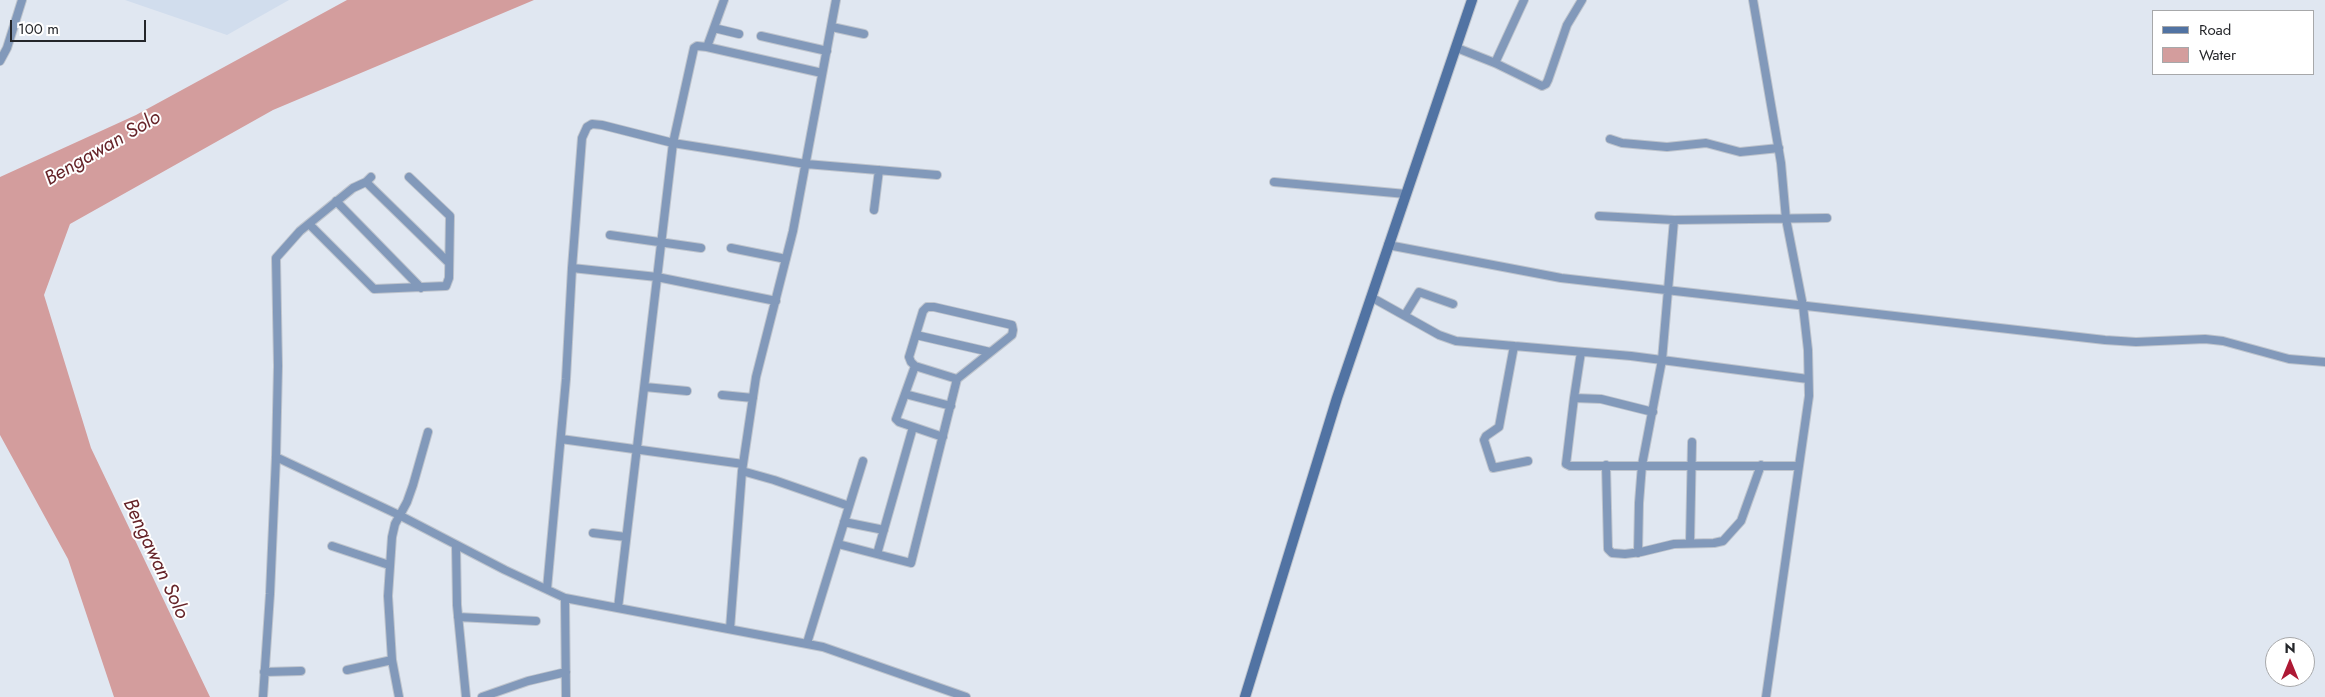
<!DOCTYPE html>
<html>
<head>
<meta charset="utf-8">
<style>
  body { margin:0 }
  #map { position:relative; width:2325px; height:697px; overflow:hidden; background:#e0e7f1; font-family:Jost,sans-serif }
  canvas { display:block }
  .legend { position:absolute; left:2152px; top:10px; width:162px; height:65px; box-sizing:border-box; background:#fff; border:1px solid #a7a8aa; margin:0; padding:6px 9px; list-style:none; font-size:15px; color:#24262a }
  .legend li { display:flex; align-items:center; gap:10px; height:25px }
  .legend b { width:25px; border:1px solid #a7a8aa }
  .north { position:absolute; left:2265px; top:637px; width:50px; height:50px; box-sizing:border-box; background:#fff; border:1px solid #a7a8aa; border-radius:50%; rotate:0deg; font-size:14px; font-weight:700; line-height:20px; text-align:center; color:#24262a }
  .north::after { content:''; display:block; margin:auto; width:18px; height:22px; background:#ae1935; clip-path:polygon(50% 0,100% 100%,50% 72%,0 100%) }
  .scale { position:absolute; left:10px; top:20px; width:136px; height:22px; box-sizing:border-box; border:2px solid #24262a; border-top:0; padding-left:6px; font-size:15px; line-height:18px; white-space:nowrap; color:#24262a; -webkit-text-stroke:4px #fff; paint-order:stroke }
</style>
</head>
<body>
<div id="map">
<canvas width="2325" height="697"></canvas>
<ul class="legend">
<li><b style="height:6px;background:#5173a3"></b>Road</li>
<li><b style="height:14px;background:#d39d9d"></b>Water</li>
</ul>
<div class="north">N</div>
<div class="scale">100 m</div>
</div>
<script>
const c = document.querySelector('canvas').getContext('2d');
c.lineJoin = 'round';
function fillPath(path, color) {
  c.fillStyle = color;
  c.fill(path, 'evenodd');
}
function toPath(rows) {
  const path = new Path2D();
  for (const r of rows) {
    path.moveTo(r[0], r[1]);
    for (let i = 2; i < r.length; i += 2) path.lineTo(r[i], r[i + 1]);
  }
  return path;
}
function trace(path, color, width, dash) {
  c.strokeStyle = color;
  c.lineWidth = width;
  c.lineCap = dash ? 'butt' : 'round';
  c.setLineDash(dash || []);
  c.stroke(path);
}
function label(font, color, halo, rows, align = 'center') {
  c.font = font + ' Jost,sans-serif';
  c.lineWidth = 4;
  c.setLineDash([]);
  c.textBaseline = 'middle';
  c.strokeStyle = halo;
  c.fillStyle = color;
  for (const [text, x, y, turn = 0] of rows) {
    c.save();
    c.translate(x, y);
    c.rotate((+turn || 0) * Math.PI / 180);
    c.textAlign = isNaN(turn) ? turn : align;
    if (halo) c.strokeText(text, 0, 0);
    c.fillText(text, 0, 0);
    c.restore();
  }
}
const built = toPath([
  [125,0,289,0,227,35]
]);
const water = toPath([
  [347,0,534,0,273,110,70,224,44,295,91,448,210,697,114,697,68,559,0,435,0,177,136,115]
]);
const street = toPath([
  [1753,0,1781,163,1786,219,1803,306,1808,350,1809,396,1766,697],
  [832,27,864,34],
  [714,28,739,34],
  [761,36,827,51],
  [707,47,724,0],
  [1457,48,1495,63,1542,86,1546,84,1548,80,1567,25,1582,0],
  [0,61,7,48,22,0],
  [1495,63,1524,0],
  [1610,139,1622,143,1667,147,1706,143,1740,152,1779,148],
  [366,182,449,263],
  [1274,182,1406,194],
  [336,201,421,288],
  [874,210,879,170],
  [1599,216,1674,220,1827,218],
  [309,224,374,289,446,286,449,278,450,216,409,177],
  [610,235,701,248],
  [1388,245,1561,278,2105,340,2136,342,2205,339,2223,341,2289,359,2325,362],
  [731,248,786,259],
  [572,268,657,277,776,301],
  [1371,297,1439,335,1456,341,1631,356,1808,379],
  [1405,315,1419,292,1453,304],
  [916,335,990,352],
  [1514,346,1499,427,1486,436,1484,440,1493,468,1528,461],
  [915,366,896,419,899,422,943,437],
  [645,387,687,391],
  [905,394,951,406],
  [722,395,753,398],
  [1574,398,1581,352],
  [1653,412,1601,399,1574,398,1566,464,1570,466,1799,466],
  [561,439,743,464],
  [276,457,399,515,505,570,565,598,823,647,966,697],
  [1606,465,1608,549,1612,553,1625,554,1641,552,1674,544,1714,543,1723,541,1741,521,1761,465],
  [742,471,774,480,849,506],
  [844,522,884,530],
  [593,533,626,537],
  [1690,543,1692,442],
  [838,544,911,563,957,379,1012,335,1013,330,1012,325,934,307,927,307,923,311,909,357,911,362,915,366,957,379],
  [456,545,457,605,466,697],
  [332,546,389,565],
  [1638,553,1639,503,1642,465,1662,360,1674,220],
  [877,554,913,427],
  [547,589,566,379,572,268,582,138,587,127,592,124,602,125,673,143,806,164,937,175],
  [565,598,566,697],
  [618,608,673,143,694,48,697,46,707,47,822,73],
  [458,617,536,621],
  [730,629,742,471,756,377,793,231,836,0],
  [807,643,863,461],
  [347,670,392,660],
  [264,672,301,671],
  [263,697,270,594,276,457,278,366,276,258,300,231,353,188,366,182,371,177],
  [399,697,392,660,388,596,392,537,395,524,407,502,413,485,428,432],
  [482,697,528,681,566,672]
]);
const secondary = toPath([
  [1245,697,1337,398,1472,0]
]);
const waterNames = [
  ["Bengawan Solo",103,149,-30],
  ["Bengawan Solo",155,559,65]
];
fillPath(built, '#d1dded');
fillPath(water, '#d39d9d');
trace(street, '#bec4cd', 10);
trace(secondary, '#bec4cd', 12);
trace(street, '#8299ba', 8);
trace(secondary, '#5173a3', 10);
label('italic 20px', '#662429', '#fff', waterNames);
</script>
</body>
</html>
